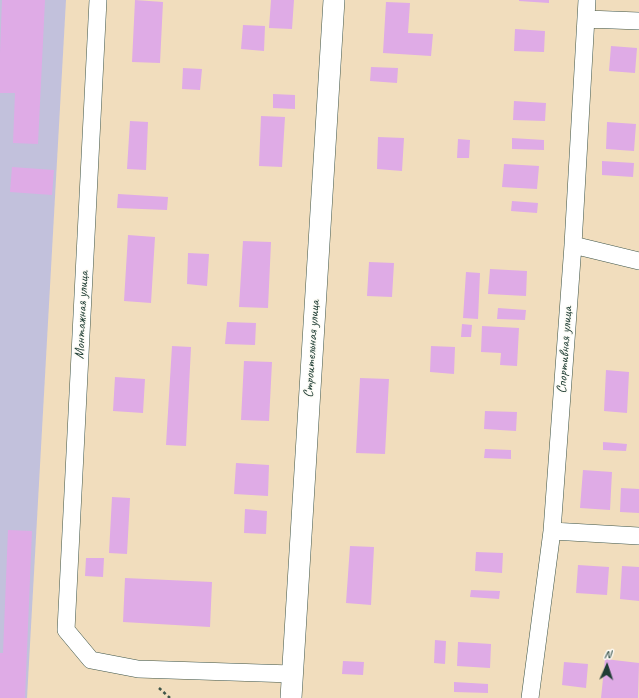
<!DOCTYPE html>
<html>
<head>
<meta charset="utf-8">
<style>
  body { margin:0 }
  #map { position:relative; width:639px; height:698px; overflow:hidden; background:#f1ddbd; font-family:Caveat,sans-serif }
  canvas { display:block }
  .north { position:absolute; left:587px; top:646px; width:40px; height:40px; -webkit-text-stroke:3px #fdfcf7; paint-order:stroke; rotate:3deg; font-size:11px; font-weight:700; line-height:16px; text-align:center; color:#1f3d34 }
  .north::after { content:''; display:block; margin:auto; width:14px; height:18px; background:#1f3d34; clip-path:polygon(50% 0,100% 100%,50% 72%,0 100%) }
</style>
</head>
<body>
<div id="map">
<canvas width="639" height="698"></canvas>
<div class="north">N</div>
</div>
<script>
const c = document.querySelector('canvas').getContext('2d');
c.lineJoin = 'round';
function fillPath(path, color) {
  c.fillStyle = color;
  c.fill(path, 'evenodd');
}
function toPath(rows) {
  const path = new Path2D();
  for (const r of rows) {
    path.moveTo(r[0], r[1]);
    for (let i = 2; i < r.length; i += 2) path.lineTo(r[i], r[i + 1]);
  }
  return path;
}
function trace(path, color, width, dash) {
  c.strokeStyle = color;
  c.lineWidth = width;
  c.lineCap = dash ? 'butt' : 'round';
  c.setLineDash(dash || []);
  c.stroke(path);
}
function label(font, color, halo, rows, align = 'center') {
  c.font = font + ' Caveat,sans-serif';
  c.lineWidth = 3;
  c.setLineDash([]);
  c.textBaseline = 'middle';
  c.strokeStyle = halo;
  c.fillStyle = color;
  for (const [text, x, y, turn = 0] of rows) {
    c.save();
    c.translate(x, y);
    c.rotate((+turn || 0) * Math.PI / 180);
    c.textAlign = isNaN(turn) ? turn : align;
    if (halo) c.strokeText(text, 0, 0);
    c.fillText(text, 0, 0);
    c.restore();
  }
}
const industrial = toPath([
  [0,0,66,0,27,698,0,698]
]);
const building = toPath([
  [2,0,45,0,38,144,13,143,15,93,0,93,0,53],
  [135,0,163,2,160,63,132,62],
  [271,0,294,0,292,29,269,28],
  [519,0,549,0,549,3,519,1],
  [386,2,410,3,408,33,433,34,431,56,383,53],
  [243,25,265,26,264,51,241,49],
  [515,29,545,31,544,52,514,51],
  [611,46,637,48,635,73,609,71],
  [371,67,398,68,397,83,370,81],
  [183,68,202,69,200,90,182,89],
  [273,94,295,95,295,109,273,108],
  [514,101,546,103,545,121,513,120],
  [261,116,285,117,282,167,259,166],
  [130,121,148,122,146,170,127,169],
  [607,122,636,124,634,151,606,149],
  [378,137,404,138,402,171,377,169],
  [512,138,544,140,544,150,512,149],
  [458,139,470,140,469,158,457,158],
  [602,161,634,163,633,177,602,175],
  [504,164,539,166,537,189,502,187],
  [12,167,54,170,52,195,10,192],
  [118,194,168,197,167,210,117,208],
  [512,201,538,203,537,213,511,211],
  [128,235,155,237,151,303,124,301],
  [243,241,271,242,268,308,239,307],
  [188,253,209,254,207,286,187,284],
  [369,262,394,263,392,297,367,296],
  [490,269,527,271,526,296,488,294],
  [466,272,480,273,478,319,463,318],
  [498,308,526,310,525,320,497,319],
  [227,322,256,323,255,345,225,344],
  [462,324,472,325,471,337,461,337],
  [482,326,519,328,517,366,500,365,501,353,481,352],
  [172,346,191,347,186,446,166,445],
  [431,346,455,347,454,374,430,372],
  [244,361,272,362,269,421,241,420],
  [606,370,629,372,627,413,604,411],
  [115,377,145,379,143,413,113,411],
  [360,378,389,379,385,454,356,453],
  [485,411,517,412,516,431,484,429],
  [603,442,627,444,626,451,603,450],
  [485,449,511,450,511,459,484,458],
  [236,463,269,465,268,496,234,494],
  [583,470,612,472,610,510,580,508],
  [621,488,639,489,639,513,620,512],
  [112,497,130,498,127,554,109,553],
  [245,509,267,511,266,534,244,533],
  [8,530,32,531,25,698,0,698,0,653,3,653],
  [350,546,374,547,371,605,346,603],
  [476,552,503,553,502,573,475,571],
  [86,558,104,558,103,577,85,576],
  [578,565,609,567,607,595,576,593],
  [622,566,639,567,639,601,620,599],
  [125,578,212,582,210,627,123,622],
  [471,590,500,591,499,599,470,597],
  [435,640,446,641,445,664,434,663],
  [458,642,491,644,490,668,457,666],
  [605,659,639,663,638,698,601,698],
  [343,661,364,662,363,675,342,674],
  [564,662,588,664,586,688,562,685],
  [454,682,488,684,488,693,454,692]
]);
const path = toPath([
  [159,688,170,698]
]);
const minor = toPath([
  [98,0,66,630,91,660,138,669,292,674],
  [587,19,639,21],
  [573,245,639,261],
  [552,531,639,536],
  [530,698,552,531,573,245,587,0]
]);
const tertiary = toPath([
  [291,698,334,0]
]);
const streetNames = [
  ["Монтажная улица",82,315,-87],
  ["Строительная улица",312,349,-86],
  ["Спортивная улица",565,350,-86]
];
fillPath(industrial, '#c2c1dc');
fillPath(building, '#dfabe6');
trace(minor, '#3e5549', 18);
trace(tertiary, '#3e5549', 22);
trace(path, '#3e5549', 2.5, [3, 3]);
trace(minor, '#fff', 17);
trace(tertiary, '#fff', 21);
label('14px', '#1f3d34', '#fdfcf7', streetNames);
</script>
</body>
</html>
